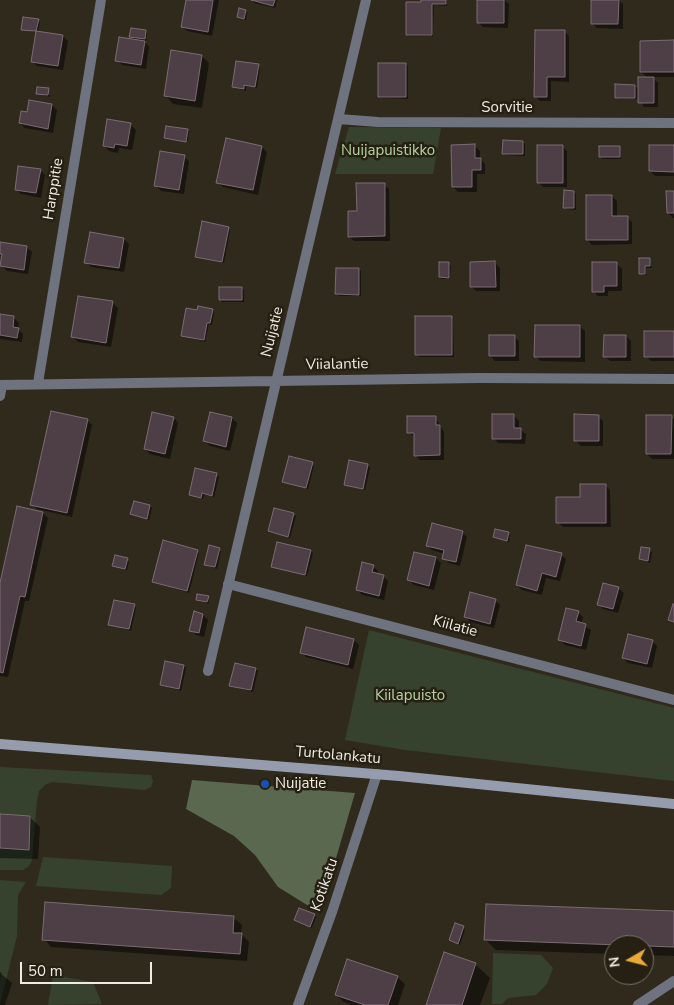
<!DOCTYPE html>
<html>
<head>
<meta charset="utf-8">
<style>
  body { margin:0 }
  #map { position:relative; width:674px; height:1005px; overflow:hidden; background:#302a1d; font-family:"Nunito Sans",sans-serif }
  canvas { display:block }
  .north { position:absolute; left:604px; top:935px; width:50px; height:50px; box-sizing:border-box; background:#262013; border:1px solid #767166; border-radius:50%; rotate:262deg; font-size:14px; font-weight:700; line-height:20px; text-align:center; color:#efebe2 }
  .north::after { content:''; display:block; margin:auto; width:18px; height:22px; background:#e9aa38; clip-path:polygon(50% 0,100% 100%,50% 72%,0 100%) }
  .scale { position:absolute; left:20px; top:962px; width:132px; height:22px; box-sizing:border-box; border:2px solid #efebe2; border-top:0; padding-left:6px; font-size:15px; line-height:18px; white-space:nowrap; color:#efebe2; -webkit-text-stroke:4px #262013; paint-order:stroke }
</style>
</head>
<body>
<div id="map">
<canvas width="674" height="1005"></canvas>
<div class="north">N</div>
<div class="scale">50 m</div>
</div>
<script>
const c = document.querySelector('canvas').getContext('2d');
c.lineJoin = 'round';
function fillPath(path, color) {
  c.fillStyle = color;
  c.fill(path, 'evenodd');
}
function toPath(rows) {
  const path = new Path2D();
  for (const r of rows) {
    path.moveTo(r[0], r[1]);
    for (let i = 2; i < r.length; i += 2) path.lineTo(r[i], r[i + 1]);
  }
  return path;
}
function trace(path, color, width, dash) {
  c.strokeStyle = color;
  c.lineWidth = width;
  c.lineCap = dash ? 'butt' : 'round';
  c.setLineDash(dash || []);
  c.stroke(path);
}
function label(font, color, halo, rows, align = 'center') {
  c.font = font + ' "Nunito Sans",sans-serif';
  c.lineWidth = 5;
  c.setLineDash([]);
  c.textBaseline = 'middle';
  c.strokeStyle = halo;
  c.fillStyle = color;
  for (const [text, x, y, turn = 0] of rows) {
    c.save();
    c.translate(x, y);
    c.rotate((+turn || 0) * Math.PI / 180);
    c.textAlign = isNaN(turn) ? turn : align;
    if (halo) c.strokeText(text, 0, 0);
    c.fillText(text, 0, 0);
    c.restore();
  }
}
const green = toPath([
  [349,127,441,128,433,174,335,174],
  [369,630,674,708,674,781,405,750,345,740],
  [0,767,151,775,153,781,151,787,145,790,52,782,45,785,39,791,37,801,32,860,29,866,23,870,0,870,0,848,29,850,30,816,0,814],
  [43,857,172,866,171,888,161,895,36,886],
  [0,880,26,882,18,895,17,936,0,1004,0,980,2,972,0,972],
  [493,953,541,955,553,968,547,984,536,995,508,998,502,1004,492,1004],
  [53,975,93,982,102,1004,48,1005]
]);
const forest = toPath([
  [192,780,355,793,320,913,278,887,255,855,234,836,186,809]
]);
const shadow = toPath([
  [187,0,219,0,212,36,187,31,182,26],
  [252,0,277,0,275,8,254,3],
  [422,0,447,0,447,6,434,5,433,36,409,36,407,34],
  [478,0,504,0,509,4,508,28,483,27,478,22],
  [592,0,619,0,623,4,623,29,597,28,592,23],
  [245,11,247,13,246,20,241,19,239,17],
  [38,20,40,22,38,32,63,36,68,41,63,70,37,66,32,61,37,32,22,29],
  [564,31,569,36,569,82,551,81,551,101,540,101,535,96],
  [145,32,147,34,146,41,143,40,149,47,146,69,122,65,117,60,135,41,131,37],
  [674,42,674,77,652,77,658,83,658,107,644,107,639,99,618,99,616,97,635,86,639,90,648,78,641,72],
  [202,56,209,63,202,108,173,104,166,96],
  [406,64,408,66,408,99,381,98,379,96],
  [258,65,260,68,257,88,246,86,246,91,233,87],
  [48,89,50,97,37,93],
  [52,105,57,110,53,133,25,128,20,123,28,113],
  [108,120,131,125,136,130,132,150,119,148,118,153,109,151,104,146],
  [167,127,187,130,189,132,188,141,166,139],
  [523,142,525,144,525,156,506,155,504,153],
  [475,146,480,151,480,158,485,164,485,174,477,174,477,192,458,192,453,187],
  [562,146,567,151,567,187,543,187,538,182],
  [262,147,267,152,258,195,223,187,218,182],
  [674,147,674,176,655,176,650,171],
  [619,148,621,159,602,159,600,156],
  [184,156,189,161,184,194,161,191,156,186],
  [40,170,45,175,41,198,21,194,16,189],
  [384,184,389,189,390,241,354,241,349,236,358,213],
  [574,192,576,194,576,210,567,209,565,207],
  [674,192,674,218,673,218,668,213],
  [612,196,617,201,617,217,627,217,632,222,632,244,592,245,587,240],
  [228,228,230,230,224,263,196,256],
  [124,239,129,244,124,272,91,267,86,262],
  [0,243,27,248,32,252,28,274,7,271,2,266,3,258,0,255],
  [649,259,652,268,646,268,646,275,643,275,640,273],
  [495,263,500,268,500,291,476,291,471,286],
  [449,264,451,266,450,279,442,279,440,277],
  [617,264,622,269,622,291,608,291,608,296,598,296,593,291],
  [359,269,361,271,361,296,339,296,337,294],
  [241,288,244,290,244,302,222,302,220,299],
  [113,303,118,308,111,347,78,342,73,337],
  [212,310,214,312,212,325,209,324,205,342,182,335,198,312],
  [0,316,14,318,19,323,18,329,23,334,22,342,0,339],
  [451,317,453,319,454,357,419,357,417,355],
  [580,326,585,331,585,362,540,361,536,356],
  [674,332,674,361,651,361,646,356],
  [514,336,519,341,519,361,495,361,490,356],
  [626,336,631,341,631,361,610,361,605,356],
  [514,416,519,421,519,429,526,434,525,444,498,443,493,438],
  [598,416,603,421,603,446,581,446,576,441],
  [435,417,444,432,444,460,420,460,415,455,415,437,408,432],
  [671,417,674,419,674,459,652,459,647,454],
  [174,418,178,423,170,459,150,454,145,449],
  [232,418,237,423,230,451,210,446,205,441],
  [87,420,92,425,72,517,37,509,32,504],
  [312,464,314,466,308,489,284,481],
  [367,465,370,468,365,490,345,484],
  [196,469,219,477,214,497,204,495,203,499,190,494],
  [605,485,610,490,611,527,563,527,558,522,582,498],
  [149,506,152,508,149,520,132,514],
  [275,509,296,516,290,538,269,531],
  [43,513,48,518,29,601,25,601,8,677,0,676,0,588],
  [462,532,467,537,460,566,449,563,444,558,445,554,432,550,427,546],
  [508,533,510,535,509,542,495,537],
  [642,548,652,552,650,563,640,559],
  [219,549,221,551,217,569,208,566,206,564],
  [197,551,199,553,189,593,153,582],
  [311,551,313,553,307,576,273,566],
  [561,555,566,559,560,581,546,578,542,595,522,590,517,585],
  [436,558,441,563,434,590,414,585,409,580],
  [127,559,129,562,127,570,114,565],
  [373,566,378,571,377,574,383,576,388,581,384,600,362,595,358,590],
  [603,584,619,589,624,593,618,613,603,609,598,604],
  [208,597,209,604,197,600],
  [495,600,500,605,494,628,470,622,466,617],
  [134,605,136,608,131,631,110,624],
  [578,612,583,617,581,624,591,630,586,650,565,645,560,640],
  [203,615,208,620,204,637,196,635,191,630],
  [354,640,359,645,353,669,306,657,301,652],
  [652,641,657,646,652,668,628,663,623,658],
  [184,666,186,668,181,691,161,685],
  [256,669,258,671,253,692,231,685],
  [0,815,30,817,40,827,38,859,0,858],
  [46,903,234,918,242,925,241,934,249,942,247,961,51,947,44,939],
  [674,912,674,956,644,955,644,945,614,945,614,954,496,950,486,940],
  [314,915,316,917,312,928,295,920],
  [463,927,465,929,460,945,452,942,450,940],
  [445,954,476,965,490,978,480,1005,427,1005],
  [0,973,12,983,5,1005,0,1005],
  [397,977,405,984,398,1005,352,1005,344,1002,336,995]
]);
const building = toPath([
  [186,0,213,0,208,32,181,27,186,0],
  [251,0,275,0,273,6,251,0],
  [421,0,446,0,446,4,432,4,432,35,406,35,406,2,421,2,421,0],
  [477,0,504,0,504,23,477,23,477,0],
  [591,0,619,0,618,24,591,24,591,0],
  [239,8,246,10,244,19,237,17,239,8],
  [23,17,39,19,36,31,21,30,23,17],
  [131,28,146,30,145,39,129,37,131,28],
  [535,30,565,30,565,77,547,77,547,97,534,97,535,30],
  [36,31,63,35,58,66,31,62,36,31],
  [119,37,145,41,141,65,115,61,119,37],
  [674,40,674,72,640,72,640,41,674,40],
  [171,50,202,55,195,101,164,96,171,50],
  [236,61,259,64,255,87,244,85,244,89,232,87,236,61],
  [378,63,406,63,406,97,378,97,378,63],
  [638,77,654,77,654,103,638,103,638,77],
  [615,84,635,85,635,98,615,98,615,84],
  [37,87,49,88,48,95,36,94,37,87],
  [29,100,52,104,48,129,19,123,21,111,27,112,29,100],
  [107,119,131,123,127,146,115,144,114,148,103,146,107,119],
  [166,126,188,129,186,142,164,138,166,126],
  [226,138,262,146,253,190,216,183,226,138],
  [503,140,523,141,523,154,502,154,503,140],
  [475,144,475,158,481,158,481,170,472,170,472,187,452,187,451,145,475,144],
  [537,145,563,145,563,183,537,183,537,145],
  [649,145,674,145,674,172,649,171,649,145],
  [599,146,620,146,620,157,599,157,599,146],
  [160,151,185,155,179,190,154,186,160,151],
  [18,166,41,169,36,193,15,190,18,166],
  [356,183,385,183,385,236,348,237,348,211,357,211,356,183],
  [564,190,574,191,574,208,563,208,564,190],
  [666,191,674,191,674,213,667,213,666,191],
  [586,195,612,195,612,216,628,216,628,240,586,240,586,195],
  [202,221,229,227,222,262,195,257,202,221],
  [90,232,124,238,119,268,84,263,90,232],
  [0,242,27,246,24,270,0,266,2,254,0,254,0,242],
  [639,258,650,258,650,266,645,266,645,274,639,274,639,258],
  [495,261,496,287,470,287,470,262,495,261],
  [439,262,449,262,449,278,439,277,439,262],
  [592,262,617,262,617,286,604,286,604,292,592,292,592,262],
  [336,268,359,268,359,295,335,294,336,268],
  [219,287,242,287,242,300,219,300,219,287],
  [78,296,113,301,106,343,71,337,78,296],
  [198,306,213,309,210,323,207,323,204,340,181,336,186,308,197,310,198,306],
  [0,314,14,316,13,327,19,328,17,338,0,335,0,314],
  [415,316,452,316,452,355,415,355,415,316],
  [535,325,580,325,580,357,534,357,535,325],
  [644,331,674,331,674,357,644,357,644,331],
  [489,335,515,335,515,356,489,356,489,335],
  [604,335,626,335,626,357,603,357,604,335],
  [51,411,88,419,67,513,30,505,51,411],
  [152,412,174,417,165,454,144,449,152,412],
  [210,412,232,417,226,447,203,441,210,412],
  [492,414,514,414,514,428,521,428,521,439,492,439,492,414],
  [574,414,599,415,599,441,574,441,574,414],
  [646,415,672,415,671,454,646,454,646,415],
  [407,416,436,416,436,425,440,425,440,455,414,456,414,433,407,433,407,416],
  [289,456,313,462,306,488,282,482,289,456],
  [349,460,368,464,363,489,344,485,349,460],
  [195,468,217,473,212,496,202,493,201,498,189,495,195,468],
  [580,484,606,484,606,523,556,523,556,497,580,497,580,484],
  [134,501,150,505,147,519,130,514,134,501],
  [17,506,43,512,25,597,20,596,3,673,0,672,0,583,17,506],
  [274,508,294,513,288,537,268,531,274,508],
  [432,523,463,531,456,562,442,559,444,550,426,546,432,523],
  [495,529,509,532,507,541,493,537,495,529],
  [163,540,198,550,187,591,152,582,163,540],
  [277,542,311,550,305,575,271,567,277,542],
  [209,545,220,548,215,567,204,565,209,545],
  [526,545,562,553,556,577,542,573,537,591,516,585,526,545],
  [641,547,650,548,648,561,639,559,641,547],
  [414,552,436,557,429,586,407,580,414,552],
  [115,555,128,558,125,569,112,566,115,555],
  [362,562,374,565,372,572,384,575,379,596,356,590,362,562],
  [603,583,619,587,613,609,597,605,603,583],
  [470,592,496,599,490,624,464,617,470,592],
  [197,594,209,596,207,602,196,600,197,594],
  [114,600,135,604,129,629,108,625,114,600],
  [673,604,674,604,674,622,668,620,673,604],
  [566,608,579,611,576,621,586,624,581,646,558,640,566,608],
  [194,611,203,614,199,633,189,631,194,611],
  [306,627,354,639,348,665,300,653,306,627],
  [628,634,653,640,647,664,622,658,628,634],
  [165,661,184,665,179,689,160,685,165,661],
  [235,663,256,668,251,690,229,686,235,663],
  [0,814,30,816,29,850,0,848,0,814],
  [45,902,234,916,233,933,242,933,240,954,42,940,45,902],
  [486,904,674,911,674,947,484,940,486,904],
  [299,908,315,914,310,927,294,920,299,908],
  [455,923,464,926,458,944,449,940,455,923],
  [444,952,476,963,462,1005,426,1005,444,952],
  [347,959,398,976,388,1005,365,1005,335,995,347,959]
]);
const street = toPath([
  [339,119,378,122,674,123],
  [38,383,101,0],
  [0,385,479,378,674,379],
  [0,396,2,385],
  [228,584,674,700],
  [208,671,366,0],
  [298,1005,332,912,377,774],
  [638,1005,674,981]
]);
const secondary = toPath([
  [0,744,399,776,674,804]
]);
const markers = [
  [265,784,5,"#1a4fb4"]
];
const streetNames = [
  ["Sorvitie",507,108],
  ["Harppitie",54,189,-81],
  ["Nuijatie",273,332,-76],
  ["Viialantie",337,365,-1],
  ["Kiilatie",455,627,15],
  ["Turtolankatu",338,756,5],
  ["Kotikatu",325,885,-71]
];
const parkNames = [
  ["Nuijapuistikko",388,151],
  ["Kiilapuisto",410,696]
];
const poiNames = [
  ["Nuijatie",275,784]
];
fillPath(green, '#36422e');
fillPath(forest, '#5a684f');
fillPath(shadow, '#0007');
fillPath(building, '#4e3f47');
trace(building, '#7c6b74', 1);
trace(street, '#6e737f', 10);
trace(secondary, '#959cae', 10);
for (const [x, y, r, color] of markers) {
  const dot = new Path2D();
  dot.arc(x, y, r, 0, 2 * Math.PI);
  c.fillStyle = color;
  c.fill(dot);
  trace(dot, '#262013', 2);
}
label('15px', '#efebe2', '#262013', streetNames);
label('15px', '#b6d2a2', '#262013', parkNames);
label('15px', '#efebe2', '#262013', poiNames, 'left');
</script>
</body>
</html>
